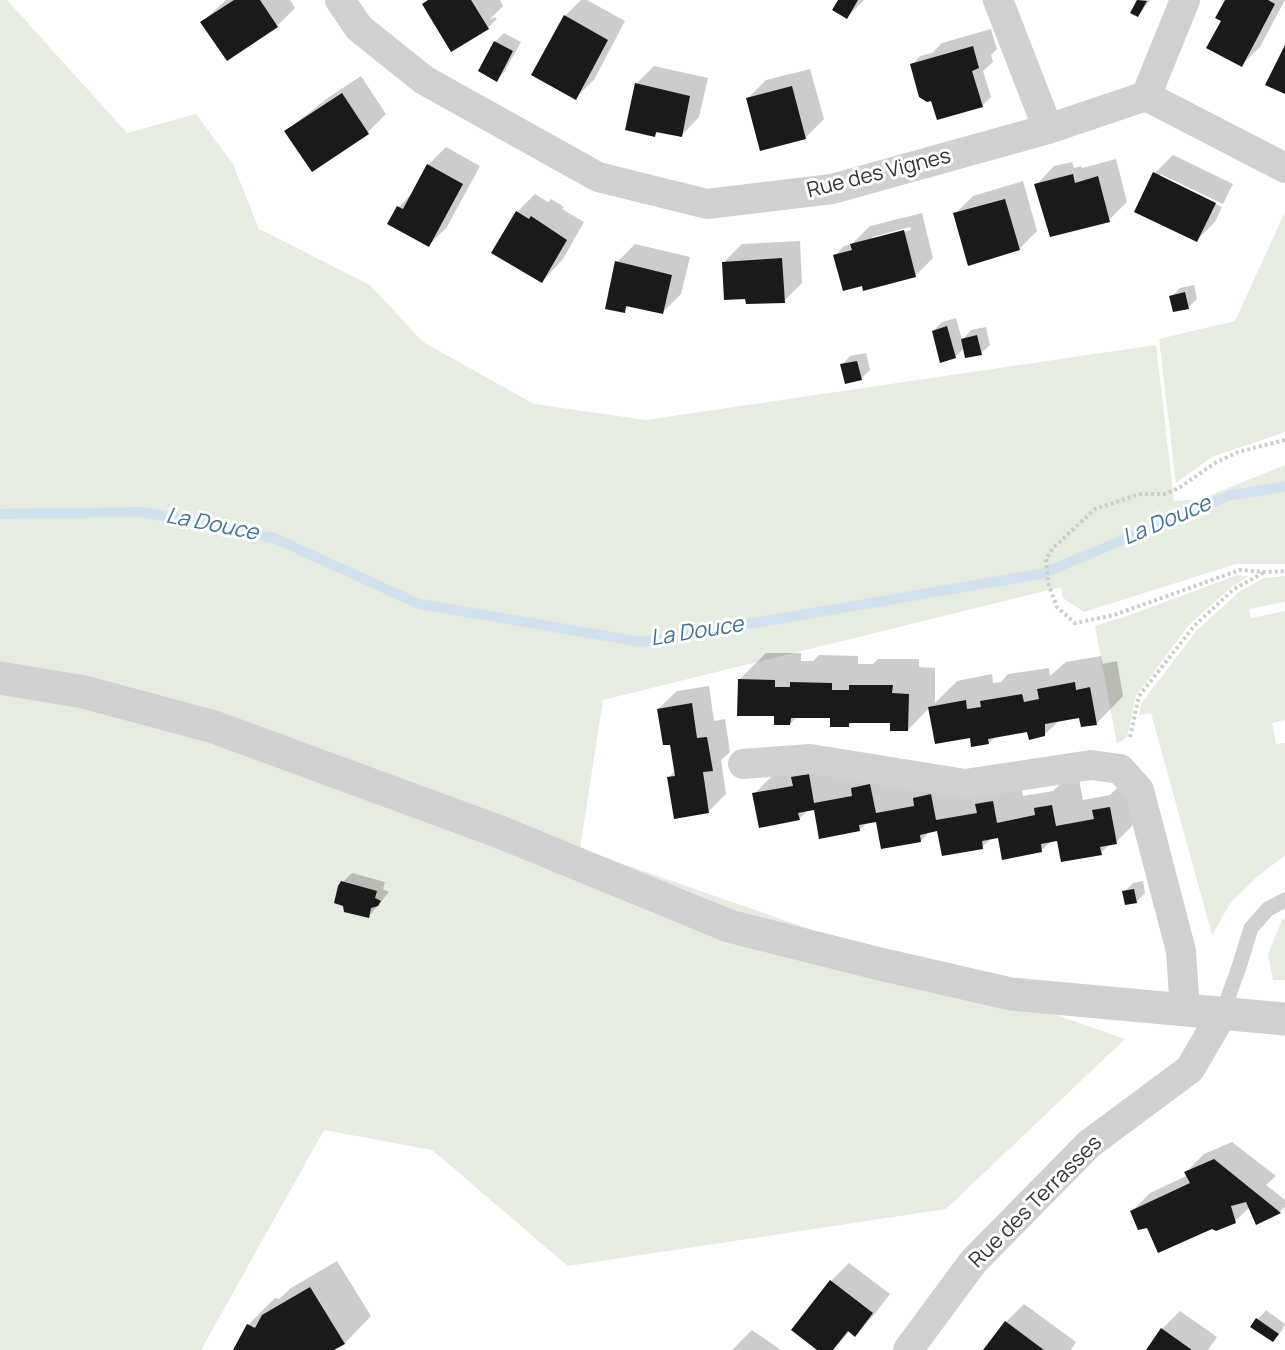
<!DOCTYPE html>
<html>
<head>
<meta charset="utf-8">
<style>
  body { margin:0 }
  canvas { display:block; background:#fff }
</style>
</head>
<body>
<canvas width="1285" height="1350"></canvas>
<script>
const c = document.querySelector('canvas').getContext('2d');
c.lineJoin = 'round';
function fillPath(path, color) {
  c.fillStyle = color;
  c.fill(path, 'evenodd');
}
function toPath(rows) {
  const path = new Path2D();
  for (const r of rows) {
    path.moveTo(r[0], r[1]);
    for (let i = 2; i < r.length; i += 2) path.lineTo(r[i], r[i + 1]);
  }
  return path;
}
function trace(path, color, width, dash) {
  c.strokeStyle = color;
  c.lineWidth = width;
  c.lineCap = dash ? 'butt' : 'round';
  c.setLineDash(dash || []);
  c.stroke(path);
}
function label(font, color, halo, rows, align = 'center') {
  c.font = font + ' Manrope,sans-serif';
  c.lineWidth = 6;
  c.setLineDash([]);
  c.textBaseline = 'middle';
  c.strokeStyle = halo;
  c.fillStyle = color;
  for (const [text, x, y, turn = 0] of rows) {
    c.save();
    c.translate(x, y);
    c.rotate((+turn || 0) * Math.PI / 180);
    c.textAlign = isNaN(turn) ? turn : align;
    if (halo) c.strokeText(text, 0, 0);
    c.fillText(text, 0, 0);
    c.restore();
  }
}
const green = toPath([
  [0,0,7,0,127,133,196,114,233,164,259,229,370,285,423,342,534,404,646,420,1156,345,1174,501,1201,499,1285,465,1285,564,1236,564,1084,612,1063,598,1061,587,603,700,580,849,1125,1039,946,1209,568,1266,432,1150,324,1130,201,1350,0,1350],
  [1285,212,1285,432,1212,457,1176,483,1159,339,1235,321],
  [1237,575,1249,576,1232,587,1189,625,1136,696,1127,737,1117,744,1095,626,1127,616],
  [1285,576,1285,602,1249,609,1251,618,1285,611,1285,720,1272,723,1276,744,1285,743,1285,856,1260,874,1231,902,1212,935,1151,713,1139,715,1141,704,1197,630,1239,592,1264,578],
  [1285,918,1285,980,1273,980,1268,954,1282,920]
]);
const shadow = toPath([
  [226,0,290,0,295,8,277,26,202,22],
  [428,0,500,0,503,6,489,20,495,17,497,19,488,28,424,4],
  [581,0,587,0,625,21,594,80,575,98,565,16],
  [840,0,864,0,847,17],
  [1138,0,1150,0,1138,16,1132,12],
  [1227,0,1285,0,1260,47,1241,65,1223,21],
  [991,29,997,49,991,55,993,62,983,71,991,97,982,106,932,99,912,65,920,56,932,53,942,43],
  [504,33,521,42,505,71,496,80,495,42],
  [654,66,708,78,699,117,681,136,659,131,655,135,636,84],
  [810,69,824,119,806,137,761,149,748,98,766,80],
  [361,76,386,114,368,132,313,170,286,131,329,97],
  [446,147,480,166,447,227,429,245,389,224,399,207,414,191,428,165],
  [1173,155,1233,184,1223,204,1160,174,1160,177,1222,207,1215,222,1197,240,1155,173],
  [1116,159,1127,202,1109,220,1036,185,1054,166,1072,162,1074,168,1081,166,1082,168],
  [1023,181,1037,231,1019,249,955,214,973,196],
  [535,194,548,202,551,199,564,207,562,209,584,222,563,259,542,282,517,212],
  [922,213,933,258,915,276,863,285,835,255,844,246,852,244,870,226],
  [910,227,911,230,872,240,872,237],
  [800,241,802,283,784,301,747,297,724,262,742,244],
  [635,244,690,257,681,294,663,312,630,305,624,311,617,262],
  [1194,285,1197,299,1188,308,1171,297,1180,288],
  [956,318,962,340,971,330,986,327,990,345,981,353,964,348,955,357,933,331,942,322],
  [866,353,870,370,861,379,842,365,850,356],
  [766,653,801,653,801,661,813,661,819,655,858,656,858,664,873,664,878,659,919,659,919,667,935,668,935,703,957,681,992,674,993,683,1001,682,1008,674,1049,668,1050,676,1066,662,1101,656,1103,664,1117,661,1123,696,1097,723,1081,716,1060,720,1044,735,1029,730,995,737,989,743,971,736,930,707,908,730,892,722,853,721,848,726,831,717,797,717,790,724,776,714,739,680],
  [709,686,714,721,725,719,730,752,721,760,726,794,708,812,669,777,676,770,671,743,658,709,677,691],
  [835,748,841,777,902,787,1019,775,1023,796,1053,791,1062,782,1079,779,1083,800,1110,795,1121,784,1143,815,1116,842,1111,843,1101,853,1058,839,1052,840,1041,851,999,836,992,838,982,847,939,830,930,831,921,841,877,820,868,822,859,830,816,808,808,810,799,819,754,794,781,767,819,751],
  [352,873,385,882,383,889,389,892,369,916,343,882],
  [1143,881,1145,893,1136,902,1124,892,1133,883],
  [1232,1142,1276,1176,1266,1185,1285,1200,1285,1207,1280,1211,1257,1223,1250,1207,1235,1221,1212,1227,1148,1226,1132,1211,1150,1193,1188,1175,1186,1172,1204,1154],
  [337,1261,371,1316,345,1343,331,1350,235,1350,248,1325,275,1298,279,1299,291,1288],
  [849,1263,890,1294,873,1316,855,1334,850,1331,832,1350,819,1350,793,1330,831,1281],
  [1024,1304,1076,1342,1071,1350,985,1350,1006,1322],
  [1266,1310,1285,1324,1281,1332,1273,1340,1252,1326],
  [1180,1311,1217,1337,1208,1350,1148,1350,1162,1329],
  [752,1330,781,1350,732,1350]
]);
const stream = toPath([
  [0,514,144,512,274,538,419,604,642,642,1041,574,1231,495,1285,487]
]);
const building = toPath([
  [234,0,260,0,278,27,227,61,200,22],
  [428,0,471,0,489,29,451,52,422,4],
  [838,0,858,0,847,19,832,10],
  [1137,0,1147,1,1138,17,1130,13],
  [1225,0,1268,0,1275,4,1242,67,1206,48,1221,21,1215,18],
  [564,15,608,40,576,100,531,75],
  [494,41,513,51,497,82,478,71],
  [1285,45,1285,94,1265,85],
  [973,46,979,68,972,71,983,107,937,120,931,101,927,102,919,97,910,64],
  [635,83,690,96,682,137,656,132,655,137,625,130],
  [792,86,806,139,760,151,746,98],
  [342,93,369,134,312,172,284,131],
  [427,164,463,184,429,247,387,224,397,206,403,209],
  [1153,172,1216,203,1197,242,1134,212],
  [1073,174,1075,183,1098,176,1110,222,1050,237,1034,184],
  [1005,199,1020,250,968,266,953,213],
  [516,211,529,219,531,216,567,240,542,283,491,253],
  [904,230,916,277,863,291,862,286,843,291,833,255,852,250,850,244],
  [782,258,785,303,746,304,745,299,724,300,722,262],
  [615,261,672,275,663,314,626,306,625,313,605,309],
  [1185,292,1189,309,1173,312,1169,296],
  [947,326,956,358,940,363,932,331],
  [977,335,982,355,965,358,961,339],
  [857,361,862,380,845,384,840,364],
  [738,679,775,680,775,687,790,687,790,682,832,683,832,690,849,690,849,685,893,685,892,693,909,694,908,731,890,731,890,723,849,723,849,727,830,727,830,718,791,718,790,725,774,725,774,716,737,716],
  [1075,682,1076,690,1090,687,1097,725,1081,727,1079,718,1045,724,1045,736,1029,740,1027,732,988,739,989,744,971,747,970,738,935,744,928,707,966,700,967,709,981,707,980,701,1022,694,1024,702,1039,699,1037,689],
  [692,703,697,738,707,737,713,771,703,772,709,813,674,819,667,777,675,776,670,745,663,745,657,709],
  [809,774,814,803,852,796,851,788,870,784,876,813,914,806,913,798,931,794,936,820,977,813,975,804,993,801,997,823,1035,815,1034,808,1052,805,1056,826,1094,819,1092,810,1110,807,1117,844,1100,847,1102,855,1061,862,1057,841,1041,844,1042,852,1002,860,998,838,982,841,983,849,942,856,937,831,920,835,921,842,881,849,876,822,859,825,860,831,819,839,814,810,798,813,800,820,759,828,752,793,793,786,791,777],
  [341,881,377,891,375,898,381,901,378,906,371,908,369,918,344,912,343,906,334,903,338,886],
  [1134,889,1137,903,1125,905,1122,891],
  [1214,1159,1281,1213,1256,1225,1246,1202,1231,1206,1236,1223,1216,1231,1212,1229,1158,1253,1147,1228,1138,1230,1130,1211,1190,1183,1184,1172],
  [830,1280,873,1313,855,1337,848,1331,833,1350,817,1350,791,1330],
  [310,1287,345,1344,334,1350,233,1350,247,1324,255,1328,262,1315],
  [1256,1318,1279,1334,1273,1342,1250,1327],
  [1005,1321,1044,1350,983,1350],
  [1161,1328,1192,1350,1146,1350]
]);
const path = toPath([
  [1285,440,1238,452,1215,463,1179,488,1164,494,1140,494,1095,509,1053,548,1046,559,1048,583,1057,607,1075,623,1114,615,1240,570,1266,572,1285,571],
  [1130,737,1139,696,1194,626,1234,589,1265,572]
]);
const service = toPath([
  [1222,1014,1239,967,1251,928,1268,909,1285,900]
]);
const minor = toPath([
  [340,0,359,28,424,80,598,177,707,204,832,189,1048,129,1146,96,1185,0],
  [998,0,1048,129],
  [1146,96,1285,168],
  [743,764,810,759,965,784,1091,765,1120,769,1139,790,1181,951,1185,1011],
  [908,1350,973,1262,1089,1144,1190,1069,1222,1014]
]);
const tertiary = toPath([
  [0,678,84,692,214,727,500,832,729,926,880,964,1011,994,1285,1019]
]);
const streetNames = [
  ["Rue des Vignes",879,174,-14],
  ["Rue des Terrasses",1036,1202,-45]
];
const waterNames = [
  ["La Douce",1167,521,-23],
  ["La Douce",212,525,11],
  ["La Douce",697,632,-9]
];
fillPath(green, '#e6ecdf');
fillPath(shadow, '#0003');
trace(stream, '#cfe2ee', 10);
fillPath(building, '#1a1a1a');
trace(path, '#cdcdcd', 4, [3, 3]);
trace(service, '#d0d0d0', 15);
trace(minor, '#d0d0d0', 30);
trace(tertiary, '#d0d0d0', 33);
label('21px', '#333', '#fff', streetNames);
label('italic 22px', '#3f7597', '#fff', waterNames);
</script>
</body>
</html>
